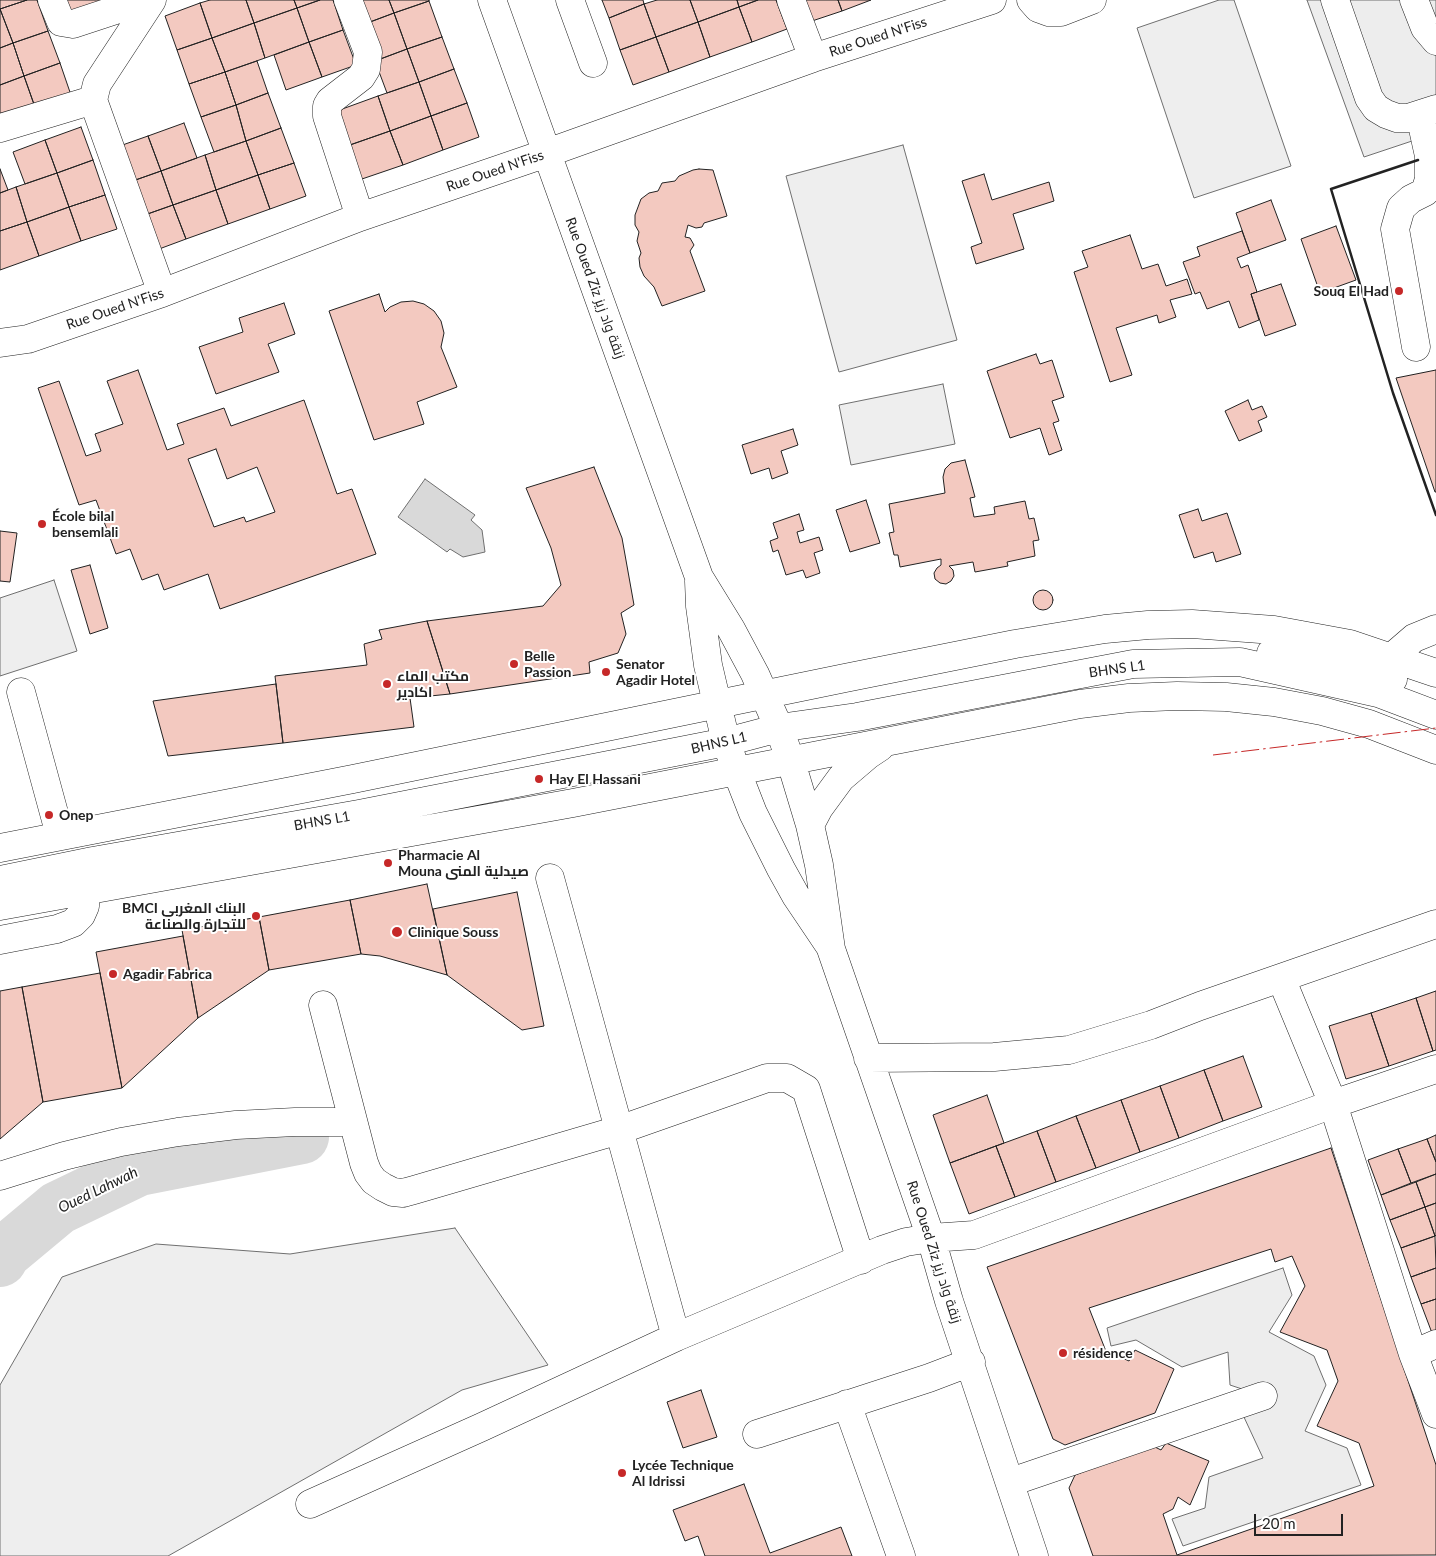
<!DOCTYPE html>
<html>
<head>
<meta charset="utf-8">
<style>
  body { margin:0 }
  #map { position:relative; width:1436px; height:1556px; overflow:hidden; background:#fff; font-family:Lato,sans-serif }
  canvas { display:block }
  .scale { position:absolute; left:1254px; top:1514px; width:89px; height:22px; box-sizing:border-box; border:2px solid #222; border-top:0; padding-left:6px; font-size:15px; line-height:18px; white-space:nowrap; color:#222; -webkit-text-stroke:4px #fff; paint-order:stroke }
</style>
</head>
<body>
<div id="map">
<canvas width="1436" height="1556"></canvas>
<div class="scale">20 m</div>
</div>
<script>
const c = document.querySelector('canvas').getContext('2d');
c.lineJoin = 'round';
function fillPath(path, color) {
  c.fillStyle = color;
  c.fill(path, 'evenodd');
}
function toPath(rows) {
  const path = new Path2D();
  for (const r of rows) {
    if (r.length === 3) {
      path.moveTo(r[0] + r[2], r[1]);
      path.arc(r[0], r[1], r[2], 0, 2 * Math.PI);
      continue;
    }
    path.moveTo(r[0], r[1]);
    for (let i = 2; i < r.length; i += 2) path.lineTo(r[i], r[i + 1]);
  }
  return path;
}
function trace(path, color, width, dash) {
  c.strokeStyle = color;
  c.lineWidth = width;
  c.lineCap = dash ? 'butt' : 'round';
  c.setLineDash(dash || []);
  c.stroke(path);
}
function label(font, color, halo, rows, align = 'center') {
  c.font = font + ' Lato,Cairo,sans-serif';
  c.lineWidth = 4;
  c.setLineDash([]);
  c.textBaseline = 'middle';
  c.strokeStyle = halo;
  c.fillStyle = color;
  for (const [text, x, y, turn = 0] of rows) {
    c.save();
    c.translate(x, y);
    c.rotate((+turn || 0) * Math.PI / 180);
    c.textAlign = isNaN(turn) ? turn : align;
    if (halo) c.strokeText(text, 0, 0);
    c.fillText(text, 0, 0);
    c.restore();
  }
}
const green = toPath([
  [1219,0,1234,0,1291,166,1194,198,1137,28,1219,0],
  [903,145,957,340,839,372,786,176,903,145],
  [943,384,955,444,851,465,839,405,943,384],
  [54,580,77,651,0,676,0,598,54,580],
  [455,1228,548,1365,462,1390,168,1556,0,1556,0,1385,62,1277,156,1244,290,1254,455,1228]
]);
const parking = toPath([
  [1307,0,1436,0,1436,133,1364,157,1307,0],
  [1283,1268,1292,1295,1269,1332,1314,1356,1326,1385,1305,1431,1347,1448,1361,1485,1183,1546,1172,1519,1205,1508,1209,1477,1263,1458,1243,1415,1263,1396,1230,1385,1228,1352,1182,1367,1136,1340,1111,1346,1107,1328,1283,1268]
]);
const water = toPath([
  [425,479,475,515,471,520,482,530,485,552,463,557,450,549,447,552,398,517,425,479]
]);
const river = toPath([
  [0,1260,4,1253,58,1208,139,1169,302,1137]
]);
const building = toPath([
  [0,0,27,0,0,9,0,0],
  [27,0,37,0,48,31,13,43,0,9,27,0],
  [58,0,101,0,104,9,66,22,58,0],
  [210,0,246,0,254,23,212,38,200,3,210,0],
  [246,0,294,0,297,8,254,23,246,0],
  [294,0,320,0,297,8,294,0],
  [320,0,333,0,343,30,309,42,297,8,320,0],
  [353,0,389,0,394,13,362,25,353,0],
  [389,0,429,0,429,1,394,13,389,0],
  [602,0,643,0,644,4,609,18,602,0],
  [657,0,690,0,698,22,656,37,644,4,657,0],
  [690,0,737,0,739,7,698,22,690,0],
  [737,0,758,0,739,7,737,0],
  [758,0,776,0,787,29,752,42,739,7,758,0],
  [797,0,838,0,842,11,806,23,797,0],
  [838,0,871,0,842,11,838,0],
  [429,1,442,37,407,49,394,13,429,1],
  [200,3,212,38,177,50,165,16,200,3],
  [644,4,656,37,620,50,609,18,644,4],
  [739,7,752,42,710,57,698,22,739,7],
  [297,8,309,42,265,58,254,23,297,8],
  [0,9,13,43,0,48,0,9],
  [394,13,407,49,375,61,362,25,394,13],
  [698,22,710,57,669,72,656,37,698,22],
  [254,23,265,58,225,72,212,38,254,23],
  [343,30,356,65,322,77,309,42,343,30],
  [48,31,60,63,24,76,13,43,48,31],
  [442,37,454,69,419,82,407,49,442,37],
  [656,37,669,72,633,85,620,50,656,37],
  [212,38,225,72,189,84,177,50,212,38],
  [309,42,322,77,286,90,274,55,309,42],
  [13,43,24,76,0,85,0,48,13,43],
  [407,49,419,82,387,93,375,61,407,49],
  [257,61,268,93,236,105,225,72,257,61],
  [60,63,72,98,36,110,24,76,60,63],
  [454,69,467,103,431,116,419,82,454,69],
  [225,72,236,105,201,117,189,84,225,72],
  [24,76,36,110,0,119,0,85,24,76],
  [419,82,431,116,390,131,378,96,419,82],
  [268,93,281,128,246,141,236,105,268,93],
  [378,96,390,131,347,146,334,112,378,96],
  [467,103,479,137,443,150,431,116,467,103],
  [236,105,246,141,214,152,201,117,236,105],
  [431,116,443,150,403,165,390,131,431,116],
  [184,123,197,158,161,171,148,136,184,123],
  [81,127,93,160,57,173,45,140,81,127],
  [281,128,294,163,258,175,246,141,281,128],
  [390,131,403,165,359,180,347,146,390,131],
  [148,136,161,171,127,183,114,148,148,136],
  [45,140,57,173,25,184,13,152,45,140],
  [246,141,258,175,216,190,205,155,246,141],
  [205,155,216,190,173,205,161,171,205,155],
  [93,160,105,195,69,207,57,173,93,160],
  [294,163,306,196,270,209,258,175,294,163],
  [0,169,8,190,0,193,0,169],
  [699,169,713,170,727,216,704,223,702,227,696,228,688,225,685,237,690,238,694,245,690,251,705,291,662,306,654,287,644,276,640,267,639,258,641,253,637,241,639,232,635,225,635,215,641,199,649,193,658,191,662,183,675,181,679,176,693,170,699,169],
  [161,171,173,205,139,217,127,183,161,171],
  [57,173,69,207,27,222,16,187,57,173],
  [984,174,992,200,1049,182,1054,201,1013,214,1024,249,976,264,971,247,982,243,962,181,984,174],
  [258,175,270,209,228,224,216,190,258,175],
  [16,187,27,222,0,231,0,193,16,187],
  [216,190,228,224,186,239,173,205,216,190],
  [105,195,117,229,81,241,69,207,105,195],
  [1271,200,1286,240,1250,253,1236,213,1271,200],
  [173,205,186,239,151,252,139,217,173,205],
  [69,207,81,241,39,256,27,222,69,207],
  [27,222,39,256,0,270,0,231,27,222],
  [1336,226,1356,280,1320,293,1301,239,1336,226],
  [1242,231,1250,253,1237,258,1241,268,1248,265,1257,292,1251,294,1259,320,1239,328,1229,301,1207,309,1200,292,1195,294,1183,262,1200,256,1197,247,1242,231],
  [1130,235,1142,269,1158,264,1166,286,1187,279,1192,294,1170,300,1176,317,1159,323,1157,315,1116,328,1132,375,1110,382,1074,272,1088,267,1082,251,1130,235],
  [1281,284,1296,325,1265,336,1251,294,1281,284],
  [379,294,385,312,390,307,401,302,413,301,424,304,434,311,441,321,444,333,441,347,457,387,417,402,424,424,374,440,329,311,379,294],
  [284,303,295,334,268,344,279,372,216,394,199,347,243,332,239,318,284,303],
  [1036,354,1040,364,1052,360,1064,397,1052,401,1059,421,1053,423,1062,450,1049,455,1040,428,1010,438,987,371,1036,354],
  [138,370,167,450,184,444,177,424,224,408,231,426,304,400,337,494,352,489,376,554,220,609,208,574,164,590,158,574,142,580,130,549,116,554,96,500,79,505,38,388,59,381,86,456,101,451,95,434,123,424,107,381,138,370],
  [216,449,227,479,257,467,275,512,246,522,244,517,214,527,188,459,216,449],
  [1436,370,1436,492,1435,492,1396,378,1436,370],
  [1248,400,1252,410,1262,406,1267,417,1258,421,1262,431,1239,441,1225,411,1248,400],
  [793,429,798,445,781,451,788,473,772,479,769,468,751,474,742,445,793,429],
  [965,460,975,497,970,498,974,517,995,514,994,507,1025,501,1029,519,1034,518,1039,540,1033,541,1035,556,1007,562,1008,566,975,572,973,562,949,566,953,570,954,576,951,581,946,584,940,583,935,579,934,573,937,568,941,565,941,559,900,567,898,555,894,555,889,533,894,532,889,504,945,493,943,477,945,469,951,463,965,460],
  [594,467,622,538,634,605,621,613,626,634,618,653,589,662,590,673,450,694,427,621,543,606,561,585,551,548,526,488,594,467],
  [866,500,880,543,850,552,836,510,866,500],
  [1198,509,1202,521,1227,513,1241,554,1216,562,1213,552,1194,558,1179,515,1198,509],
  [799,514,804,530,797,532,800,543,819,537,823,550,814,553,820,573,806,578,803,570,786,575,778,550,773,552,770,541,778,538,773,523,799,514],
  [0,531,17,533,10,582,0,581,0,531],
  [90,565,108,628,90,634,71,570,90,565],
  [1043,600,10],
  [427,621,450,694,410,698,414,727,283,743,275,676,367,665,364,644,382,639,379,630,427,621],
  [276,684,283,743,168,756,153,701,276,684],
  [427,884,447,975,380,956,361,954,350,900,427,884],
  [517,892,544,1026,522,1030,447,975,433,909,517,892],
  [350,900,361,954,269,970,259,917,350,900],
  [259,917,269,970,198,1018,182,930,259,917],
  [183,936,198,1018,122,1088,96,952,183,936],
  [100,973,122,1088,43,1102,22,987,100,973],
  [22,987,43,1102,0,1139,0,991,22,987],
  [1436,991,1436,1050,1433,1051,1416,998,1436,991],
  [1416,998,1433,1051,1389,1066,1371,1013,1416,998],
  [1371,1013,1389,1066,1346,1079,1329,1026,1371,1013],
  [1243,1056,1262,1107,1223,1121,1204,1070,1243,1056],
  [1204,1070,1223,1121,1179,1138,1160,1086,1204,1070],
  [1160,1086,1179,1138,1140,1152,1121,1100,1160,1086],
  [987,1095,1004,1143,950,1163,933,1115,987,1095],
  [1121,1100,1140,1152,1096,1168,1076,1116,1121,1100],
  [1076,1116,1096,1168,1056,1182,1037,1131,1076,1116],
  [1037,1131,1056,1182,1015,1197,996,1146,1037,1131],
  [1436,1135,1436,1162,1427,1139,1436,1135],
  [1427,1139,1436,1162,1436,1174,1411,1183,1398,1149,1427,1139],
  [996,1146,1015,1197,969,1214,950,1163,996,1146],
  [1331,1148,1436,1465,1436,1555,1093,1556,1069,1488,1075,1475,1151,1445,1161,1450,1166,1443,1209,1461,1190,1505,1178,1497,1173,1509,1163,1514,1177,1555,1374,1486,1359,1443,1317,1426,1338,1381,1327,1350,1280,1332,1305,1286,1292,1256,1275,1262,1271,1249,1089,1308,1109,1359,1118,1356,1129,1361,1135,1350,1174,1369,1155,1413,1065,1445,1053,1439,987,1267,1331,1148],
  [1398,1149,1411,1183,1381,1195,1368,1160,1398,1149],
  [1436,1174,1436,1203,1425,1207,1416,1182,1436,1174],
  [1416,1182,1425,1207,1390,1220,1381,1195,1416,1182],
  [1436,1203,1436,1235,1435,1236,1425,1207,1436,1203],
  [1425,1207,1435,1236,1401,1248,1390,1220,1425,1207],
  [1435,1236,1436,1268,1411,1277,1401,1248,1435,1236],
  [1436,1268,1436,1299,1421,1304,1411,1277,1436,1268],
  [1436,1299,1436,1331,1432,1333,1421,1304,1436,1299],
  [701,1390,717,1437,683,1448,667,1402,701,1390],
  [744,1484,770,1553,841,1527,852,1556,705,1556,698,1536,685,1541,673,1510,744,1484]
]);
const minor = toPath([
  [52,0,61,22,73,24,146,0],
  [152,0,97,84,93,100,162,293],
  [348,0,368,52,366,69,361,77,330,101,327,106,327,116,360,217],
  [492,0,699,577,731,629,755,674,779,728,791,762,810,825,819,865,831,949,931,1238,949,1301,1034,1556],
  [570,0,593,63],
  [791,0,813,58],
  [1031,0,1038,8,1049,12,1061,12,1092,0],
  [1335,0,1369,98,1376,108,1386,114,1397,118,1408,118,1436,109],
  [1414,0,1425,28,1436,41],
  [0,128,93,100],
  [0,343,28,339,162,293,360,217,547,153,813,58,992,0],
  [1416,347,1395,229,1401,208,1411,199,1425,192,1429,179,1429,156,1420,115],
  [699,581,700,606,708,665,726,742,737,772,753,813,781,869,796,896,829,945],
  [1271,653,1315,658,1378,673,1393,679],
  [1392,657,1414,638,1436,629],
  [21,692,60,835],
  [810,825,819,808,841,778,868,755,880,747],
  [0,848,353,779,845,678,1015,644,1105,629,1148,625,1192,624,1274,630,1350,644,1436,673],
  [550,878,676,1337],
  [0,880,93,861,359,814,726,742,779,728,857,717,1133,664,1240,662,1378,693,1436,715],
  [0,906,573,803,1080,704,1129,698,1177,696,1226,697,1274,702,1322,711,1369,724,1436,750],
  [0,940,57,929,73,923,81,915,85,906,86,889],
  [1281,978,1333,1104,1413,1354,1436,1414],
  [323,1005,364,1163,368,1173,374,1181,383,1187,393,1192,403,1193,414,1190,619,1130,767,1078,787,1078,806,1089,861,1260],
  [868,1058,994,1057,1069,1050,1151,1025,1200,1006,1436,924],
  [0,1176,64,1156,121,1142,178,1132,236,1125,295,1122,353,1122],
  [1413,1354,1436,1344],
  [847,1404,901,1556],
  [757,1434,929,1378,971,1362],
  [1011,1482,1263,1396],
  [310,1504,482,1427,676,1337,882,1250,906,1242,931,1238,974,1235,1333,1104,1436,1069]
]);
const wall = toPath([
  [1418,160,1331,189,1393,393,1436,515]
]);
const power = toPath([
  [1213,755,1436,728]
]);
const markers = [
  [1399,291,5,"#c62828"],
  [42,524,5,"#c62828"],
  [514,664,5,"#c62828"],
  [606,672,5,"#c62828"],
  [387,684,5,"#c62828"],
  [539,779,5,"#c62828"],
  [49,815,5,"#c62828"],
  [388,863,5,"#c62828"],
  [256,916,5,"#c62828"],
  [397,932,6,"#c62828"],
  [113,974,5,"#c62828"],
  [1063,1353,5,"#c62828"],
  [622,1473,5,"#c62828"]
];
const streetNames = [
  ["Rue Oued N'Fiss",878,37,-18],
  ["Rue Oued N'Fiss",495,171,-19],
  ["Rue Oued Ziz زنقة واد زيز",595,288,70],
  ["Rue Oued N'Fiss",115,309,-19],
  ["BHNS L1",1117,669,-8],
  ["BHNS L1",719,743,-13],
  ["BHNS L1",322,821,-10],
  ["Rue Oued Ziz زنقة واد زيز",934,1252,72]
];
const poiNames = [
  ["Souq El Had",1389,291,"right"],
  ["École bilal",52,516],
  ["bensemlali",52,532],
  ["Belle",524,656],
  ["Passion",524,672],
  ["Senator",616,664],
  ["Agadir Hotel",616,680],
  ["مكتب الماء",397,676],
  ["اكادير",397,692],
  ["Hay El Hassani",549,779],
  ["Onep",59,815],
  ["Pharmacie Al",398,855],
  ["Mouna صيدلية المنى",398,871],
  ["BMCI البنك المغربي",246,908,"right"],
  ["للتجارة والصناعة",246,924,"right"],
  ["Clinique Souss",408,932],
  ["Agadir Fabrica",123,974],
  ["résidence",1073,1353],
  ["Lycée Technique",632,1465],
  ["Al Idrissi",632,1481]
];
const waterNames = [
  ["Oued Lahwah",98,1190,-26]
];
fillPath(green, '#eee');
trace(green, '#6f6f6f', 1);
fillPath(parking, '#ededed');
trace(parking, '#6f6f6f', 1);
fillPath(water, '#d9d9d9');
trace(water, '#6f6f6f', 1);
trace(river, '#d9d9d9', 54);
fillPath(building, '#f3c9c0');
trace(building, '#222', 1);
trace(minor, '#222', 29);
trace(minor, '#fff', 28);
trace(wall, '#222', 2.5);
trace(power, '#c62828', 1, [18, 4, 2.5, 4]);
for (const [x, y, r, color] of markers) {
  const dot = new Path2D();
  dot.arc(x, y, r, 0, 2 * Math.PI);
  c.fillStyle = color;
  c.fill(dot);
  trace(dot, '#fff', 2);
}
label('14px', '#222', '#fff', streetNames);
label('bold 14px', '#222', '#fff', poiNames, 'left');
label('italic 15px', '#222', '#fff', waterNames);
</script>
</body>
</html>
